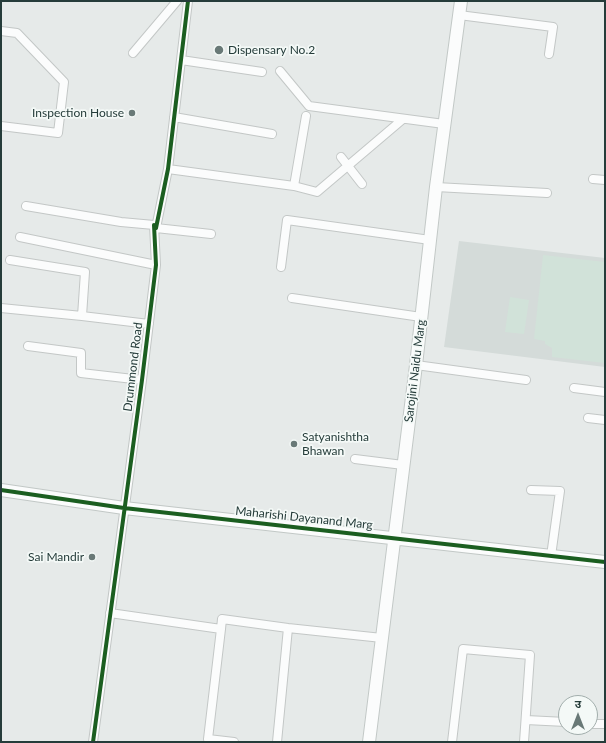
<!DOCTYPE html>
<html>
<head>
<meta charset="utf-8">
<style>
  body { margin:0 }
  #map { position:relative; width:606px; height:743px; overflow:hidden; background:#e6eae9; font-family:Lato,"Noto Sans Devanagari",sans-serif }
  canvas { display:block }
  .frame { position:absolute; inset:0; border:2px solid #253c3a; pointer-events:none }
  .north { position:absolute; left:558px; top:695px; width:40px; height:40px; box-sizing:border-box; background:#f4f9f7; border:1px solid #a1adab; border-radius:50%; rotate:0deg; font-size:11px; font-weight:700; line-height:16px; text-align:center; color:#253c3a }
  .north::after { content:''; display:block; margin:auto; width:14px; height:18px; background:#697977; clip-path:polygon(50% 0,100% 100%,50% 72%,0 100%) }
</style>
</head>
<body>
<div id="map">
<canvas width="606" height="743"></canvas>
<div class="frame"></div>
<div class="north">उ</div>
</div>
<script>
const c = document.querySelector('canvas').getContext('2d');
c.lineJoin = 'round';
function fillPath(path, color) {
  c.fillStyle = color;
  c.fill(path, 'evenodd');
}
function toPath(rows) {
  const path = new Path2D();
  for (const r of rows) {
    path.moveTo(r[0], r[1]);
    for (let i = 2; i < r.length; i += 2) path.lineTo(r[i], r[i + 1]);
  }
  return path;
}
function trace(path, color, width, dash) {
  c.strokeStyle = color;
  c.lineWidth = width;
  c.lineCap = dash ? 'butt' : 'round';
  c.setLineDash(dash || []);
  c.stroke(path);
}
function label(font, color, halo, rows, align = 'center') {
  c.font = font + ' Lato,sans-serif';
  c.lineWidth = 3.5;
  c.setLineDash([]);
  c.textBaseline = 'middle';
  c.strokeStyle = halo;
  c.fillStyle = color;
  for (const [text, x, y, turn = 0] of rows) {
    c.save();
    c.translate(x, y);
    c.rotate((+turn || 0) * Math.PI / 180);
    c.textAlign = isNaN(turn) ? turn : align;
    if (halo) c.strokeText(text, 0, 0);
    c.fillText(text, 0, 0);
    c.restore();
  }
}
const built = toPath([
  [459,241,605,258,605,367,444,347]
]);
const green = toPath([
  [543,255,605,262,605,363,552,357,552,348,545,344,545,341,534,339],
  [510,297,529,300,524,334,505,332]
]);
const street = toPath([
  [459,15,553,27,549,54],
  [1,31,17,33,64,82,58,133,1,126],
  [133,53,177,1],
  [181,60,262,72],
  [280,71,309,106,444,124],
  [174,117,272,134],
  [341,157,362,184],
  [168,169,294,186,306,116],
  [593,179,605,180],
  [294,186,317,192,403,119],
  [436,187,547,193],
  [26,206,121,222,154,225],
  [156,228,211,234],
  [20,237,156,265],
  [10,260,85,272,82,316,149,324],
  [281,267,287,220,430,240],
  [292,298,421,317],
  [1,308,82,316],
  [28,346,81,353,81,373,142,380],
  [416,365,526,380],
  [574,388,605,392],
  [588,418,605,420],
  [355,459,403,465],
  [531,490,560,491,551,556],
  [110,613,221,629,222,619,288,628,382,638],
  [221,629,208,739,234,742],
  [526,720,566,722],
  [590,724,605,724],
  [93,742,142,380,156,265,154,225,156,228,168,169,188,1],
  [277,742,288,628],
  [452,742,463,649,530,655,524,742]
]);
const secondary = toPath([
  [1,490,124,508,605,562],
  [369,742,416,365,436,187,461,1]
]);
const cycleway = toPath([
  [1,490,124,508,605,562],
  [93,742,142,380,156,265,154,225,156,228,168,169,188,1]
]);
const markers = [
  [219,50,5,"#697977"],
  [132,113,4,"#697977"],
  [294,444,4,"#697977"],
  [92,557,4,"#697977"]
];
const poiNames = [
  ["Dispensary No.2",228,50],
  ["Inspection House",124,113,"right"],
  ["Satyanishtha",302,437],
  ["Bhawan",302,451],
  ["Sai Mandir",84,557,"right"]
];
const streetNames = [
  ["Drummond Road",133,367,-83],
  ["Sarojini Naidu Marg",415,371,-83],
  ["Maharishi Dayanand Marg",304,518,6]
];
fillPath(built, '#d4dbd9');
fillPath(green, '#d1e2d9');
trace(street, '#c3c7c6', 10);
trace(secondary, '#c2c8c6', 14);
trace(street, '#fbfcfc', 8);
trace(secondary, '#fbfcfc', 12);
trace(cycleway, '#1b5e20', 4);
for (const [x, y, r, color] of markers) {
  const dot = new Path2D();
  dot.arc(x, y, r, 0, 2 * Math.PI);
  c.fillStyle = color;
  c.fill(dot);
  trace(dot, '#f4f9f7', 1.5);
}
label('12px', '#253c3a', '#f4f9f7', poiNames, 'left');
label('12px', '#253c3a', '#f4f9f7', streetNames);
</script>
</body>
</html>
